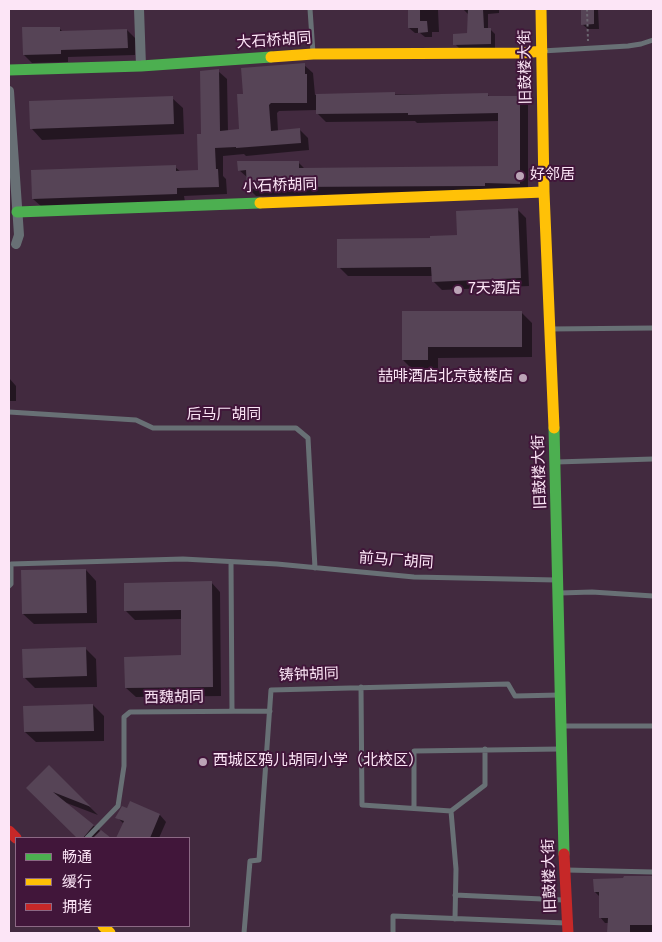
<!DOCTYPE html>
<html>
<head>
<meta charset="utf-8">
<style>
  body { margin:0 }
  #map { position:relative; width:662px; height:942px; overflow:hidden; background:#422a3f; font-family:Overpass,"Noto Sans SC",sans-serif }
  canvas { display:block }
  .frame { position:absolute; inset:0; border:10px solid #fce5f6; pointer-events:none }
  .legend { position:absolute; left:15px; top:837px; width:175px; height:90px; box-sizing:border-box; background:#41163a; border:1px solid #8c6985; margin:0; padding:6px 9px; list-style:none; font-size:15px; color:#fce5f6 }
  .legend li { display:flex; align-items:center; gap:10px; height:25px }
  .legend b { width:25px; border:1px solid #8c6985 }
</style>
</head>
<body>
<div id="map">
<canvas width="662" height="942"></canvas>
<div class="frame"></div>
<ul class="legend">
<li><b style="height:6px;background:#4caf50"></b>畅通</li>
<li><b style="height:6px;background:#ffc107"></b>缓行</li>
<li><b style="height:6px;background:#c62828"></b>拥堵</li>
</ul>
</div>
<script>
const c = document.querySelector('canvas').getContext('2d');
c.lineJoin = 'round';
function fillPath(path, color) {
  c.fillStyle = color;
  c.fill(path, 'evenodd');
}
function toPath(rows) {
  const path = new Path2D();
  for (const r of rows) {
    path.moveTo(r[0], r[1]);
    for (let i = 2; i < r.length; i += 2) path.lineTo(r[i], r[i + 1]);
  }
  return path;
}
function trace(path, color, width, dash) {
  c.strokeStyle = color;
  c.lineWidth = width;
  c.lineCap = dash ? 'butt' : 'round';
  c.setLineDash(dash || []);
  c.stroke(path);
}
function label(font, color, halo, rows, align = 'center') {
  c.font = font + ' Overpass,"Noto Sans SC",sans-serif';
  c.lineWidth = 4;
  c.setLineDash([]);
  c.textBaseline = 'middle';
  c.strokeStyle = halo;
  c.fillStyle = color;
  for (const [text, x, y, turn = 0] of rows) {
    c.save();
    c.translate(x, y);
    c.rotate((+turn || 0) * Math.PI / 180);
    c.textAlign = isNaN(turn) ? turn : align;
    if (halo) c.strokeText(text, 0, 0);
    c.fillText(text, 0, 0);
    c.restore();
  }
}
const shadow = toPath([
  [409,9,447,9,447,10,438,10,439,32,432,32,432,37,425,37,420,33,415,33,409,28],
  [463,9,499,9,499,13,488,14,488,29,490,29,495,34,495,49,460,49,455,44,468,34,469,15],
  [582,9,598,9,599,29,588,29,582,24],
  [59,28,63,32,127,30,135,38,135,55,68,57,68,62,32,63,24,55],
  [304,65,313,73,315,95,487,94,490,97,519,97,528,105,528,191,256,196,248,188,248,178,239,170,298,162,305,169,499,167,499,121,417,123,415,121,326,122,317,113,317,110,279,111,277,113,278,131,300,130,308,138,309,150,246,156,244,154,223,156,223,176,226,179,227,194,184,196,185,202,42,207,33,199,175,167,181,172,199,171,202,135,218,71,227,79,228,132,240,131,245,95],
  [172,98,183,108,184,134,42,140,32,129],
  [517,209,526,218,529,286,442,290,433,281,433,276,348,276,339,267,431,240,458,236],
  [9,309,10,310,10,325,9,325],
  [521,312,532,323,532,357,438,358,438,371,414,371,403,360,403,313],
  [9,378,16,386,16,401,9,401],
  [86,570,96,581,97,623,34,624,23,614],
  [211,582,220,592,221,696,136,697,126,688,183,657,182,619,135,620,126,611],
  [85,648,96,659,97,687,35,688,24,677],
  [93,705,104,716,104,741,36,742,25,732],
  [49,767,98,815,64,802,109,838,78,838,27,788],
  [130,803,160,815,166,822,159,838,117,838,124,824,117,817,127,809],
  [625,877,653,878,653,933,608,933,609,923,605,923,600,917,600,897,595,892,625,879]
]);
const building = toPath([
  [408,9,420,9,420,21,427,21,428,32,418,33,418,28,408,28],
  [468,9,483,9,484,28,491,28,491,44,453,45,453,34,467,33],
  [581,9,594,9,594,24,581,25],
  [22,27,60,27,60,31,127,29,128,48,61,50,61,54,23,55],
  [305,63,305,74,307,74,307,103,271,103,269,105,271,131,300,128,301,143,236,148,236,147,215,148,216,169,218,169,219,187,177,188,177,194,32,199,31,170,176,165,176,171,198,170,197,134,201,134,200,71,219,69,220,131,239,129,237,94,243,94,241,68],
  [395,92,395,95,488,93,488,96,520,96,520,184,485,183,485,186,470,186,290,187,247,189,246,170,238,171,237,161,299,161,299,168,498,166,498,113,408,115,408,113,316,114,316,94],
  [173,96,174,124,30,129,29,101],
  [518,208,521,278,432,282,431,267,337,268,337,239,430,238,430,236,457,235,456,211],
  [402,311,522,311,522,347,428,347,428,360,402,360],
  [86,569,87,613,22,614,21,570],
  [212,581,213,687,125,688,124,657,181,655,181,610,124,611,124,583],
  [86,647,87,676,23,678,22,649],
  [93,704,94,731,24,732,23,706],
  [49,765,91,807,53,792,94,825,83,838,77,838,26,788],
  [130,801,160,814,150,838,116,838,124,821,115,818,122,806,127,808],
  [101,830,111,838,93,838],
  [624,876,653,876,653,925,630,925,630,933,607,933,608,918,599,918,599,892,594,892,593,879,623,878]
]);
const path = toPath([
  [587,9,588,41]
]);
const lane = toPath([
  [310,9,313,53],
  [542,51,628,46,641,44,653,40],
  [550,329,653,328],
  [9,412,136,420,153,428,296,428,308,438,315,568],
  [556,462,653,459],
  [231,562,232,711],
  [9,586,11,584,11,564,183,559,277,564,414,577,556,580],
  [560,593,592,592,653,596],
  [361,687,362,805,451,811],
  [562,726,653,726],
  [414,808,414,751,561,749],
  [87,838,118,806,124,766,124,717,130,712,270,711],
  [566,870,653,872],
  [455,895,564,900],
  [455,919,456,869,451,811,485,785,485,749],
  [244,933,250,861,259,860,271,690,508,684,515,696,560,695],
  [393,933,393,916,566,923]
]);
const street = toPath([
  [139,9,141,66],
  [9,91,19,235,16,244]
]);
const fast = toPath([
  [9,70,141,66,271,57],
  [17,212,260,203],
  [554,428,564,854]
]);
const slow = toPath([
  [541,9,544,192,554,428],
  [271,57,313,54,523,53,542,51],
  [260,203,544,192],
  [103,926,110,933]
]);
const jam = toPath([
  [9,831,16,838],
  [564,854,568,933]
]);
const markers = [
  [520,176,5,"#bba4b6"],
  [458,290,5,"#bba4b6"],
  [523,378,5,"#bba4b6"],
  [203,762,5,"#bba4b6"]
];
const streetNames = [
  ["大石桥胡同",274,42,-4],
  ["旧鼓楼大街",527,67,-91],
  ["小石桥胡同",280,187,-2],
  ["后马厂胡同",224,416],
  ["旧鼓楼大街",541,472,-92],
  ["前马厂胡同",396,562,4],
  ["铸钟胡同",309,676,-2],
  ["西魏胡同",174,699,-1],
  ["旧鼓楼大街",551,876,-92]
];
const poiNames = [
  ["好邻居",530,176],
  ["7天酒店",468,290],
  ["喆啡酒店北京鼓楼店",513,378,"right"],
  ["西城区鸦儿胡同小学（北校区）",213,762]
];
fillPath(shadow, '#0007');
fillPath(building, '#564456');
trace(path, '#6b6670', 2, [2.5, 2.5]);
trace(lane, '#687075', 5);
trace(street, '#687075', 10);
trace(fast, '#4caf50', 11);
trace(slow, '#ffc107', 11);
trace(jam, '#c62828', 11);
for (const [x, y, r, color] of markers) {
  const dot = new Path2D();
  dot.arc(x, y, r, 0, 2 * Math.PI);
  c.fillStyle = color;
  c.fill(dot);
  trace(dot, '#41163a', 2);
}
label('15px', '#fce5f6', '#41163a', streetNames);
label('15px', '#fce5f6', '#41163a', poiNames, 'left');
</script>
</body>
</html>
